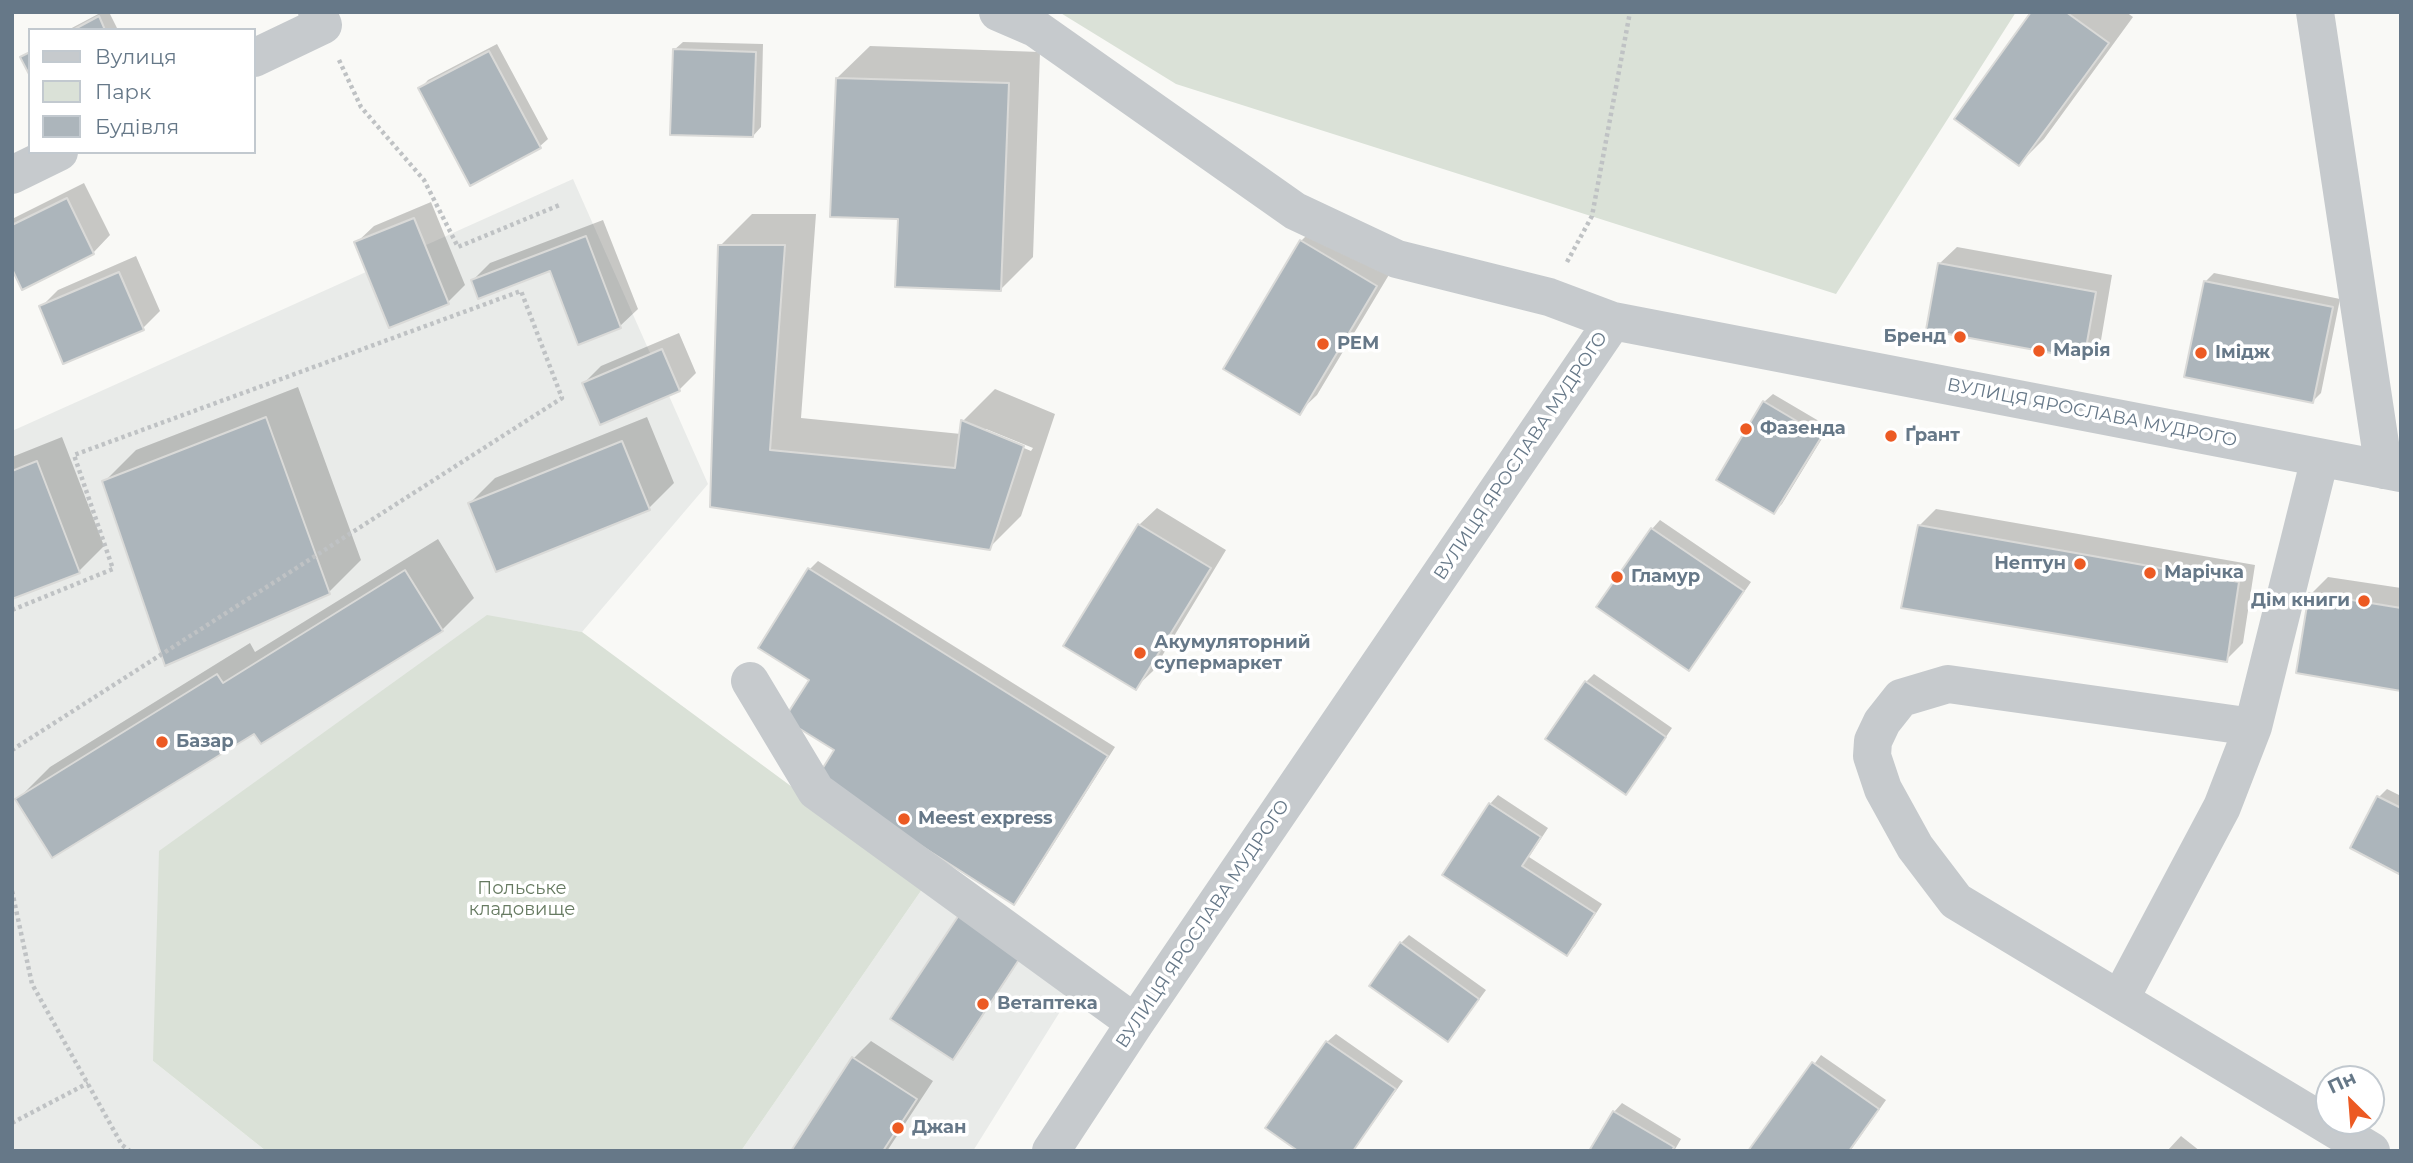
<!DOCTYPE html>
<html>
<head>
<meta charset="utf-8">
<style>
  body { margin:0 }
  #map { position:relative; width:2413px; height:1163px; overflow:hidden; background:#f9f9f6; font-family:Montserrat,sans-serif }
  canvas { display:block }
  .frame { position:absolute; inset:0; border:14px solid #667888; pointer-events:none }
  .legend { position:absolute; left:28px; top:28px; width:228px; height:126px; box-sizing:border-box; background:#fff; border:2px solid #c2c9cf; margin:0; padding:9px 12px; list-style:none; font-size:21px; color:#667888 }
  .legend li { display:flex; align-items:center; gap:14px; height:35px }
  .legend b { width:35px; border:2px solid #c2c9cf }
  .north { position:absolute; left:2315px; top:1065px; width:70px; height:70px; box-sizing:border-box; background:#fff; border:2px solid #c2c9cf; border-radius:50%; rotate:335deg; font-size:19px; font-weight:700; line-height:28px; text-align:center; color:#667888 }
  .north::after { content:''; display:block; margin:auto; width:24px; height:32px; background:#ec5a23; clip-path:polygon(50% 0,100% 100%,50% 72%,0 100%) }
</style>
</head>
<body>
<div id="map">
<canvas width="2413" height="1163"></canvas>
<div class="frame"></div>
<ul class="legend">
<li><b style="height:9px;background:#c6cacd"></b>Вулиця</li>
<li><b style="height:19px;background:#dae1d7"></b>Парк</li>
<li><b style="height:19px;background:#acb5bb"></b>Будівля</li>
</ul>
<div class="north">Пн</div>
</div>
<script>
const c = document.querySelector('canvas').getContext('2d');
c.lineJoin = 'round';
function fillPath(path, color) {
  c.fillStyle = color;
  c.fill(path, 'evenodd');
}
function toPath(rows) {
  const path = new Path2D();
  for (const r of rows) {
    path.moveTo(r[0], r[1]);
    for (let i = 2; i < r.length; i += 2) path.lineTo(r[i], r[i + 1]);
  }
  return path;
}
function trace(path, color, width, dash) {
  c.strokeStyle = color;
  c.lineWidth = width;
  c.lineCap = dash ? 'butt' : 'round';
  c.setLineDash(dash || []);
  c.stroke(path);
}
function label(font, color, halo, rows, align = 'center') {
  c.font = font + ' Montserrat,sans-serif';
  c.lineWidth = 7;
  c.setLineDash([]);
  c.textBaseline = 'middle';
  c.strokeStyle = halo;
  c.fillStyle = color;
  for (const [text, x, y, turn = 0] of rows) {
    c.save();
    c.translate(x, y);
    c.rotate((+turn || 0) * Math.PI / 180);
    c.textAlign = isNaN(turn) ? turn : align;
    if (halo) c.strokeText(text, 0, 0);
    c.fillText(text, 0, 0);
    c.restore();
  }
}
const built = toPath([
  [573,179,708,484,582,632,487,616,153,1061,266,1151,12,1151,12,431],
  [925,885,1076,986,973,1151,741,1151]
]);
const green = toPath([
  [1059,12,2016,12,1836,294,1176,84],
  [487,615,582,632,925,885,741,1151,266,1151,153,1061,159,851]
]);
const shadow = toPath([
  [102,12,109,12,118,30,68,30],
  [2034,12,2126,12,2133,17,2044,139,2019,164],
  [683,42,763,44,761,127,753,136,674,50],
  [497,44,548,139,539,147,420,89,428,80],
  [870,46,1040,52,1033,257,1001,289,837,78],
  [84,183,110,235,93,253,23,287,12,265,12,219],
  [431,202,465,285,448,302,356,243,374,226],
  [752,214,816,214,801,418,961,434,963,421,995,389,1055,414,1021,516,989,548,712,506,720,246],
  [986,429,1033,448,1031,451,986,432],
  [603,220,638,309,620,326,579,342,551,268,473,280,490,263],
  [1318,224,1393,268,1317,395,1299,412,1301,241],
  [1957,247,2112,275,2101,340,2084,357,1939,264],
  [136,256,160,311,143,328,41,307,58,290],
  [2214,273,2340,299,2321,393,2313,401,2206,281],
  [679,333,696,373,679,390,584,383,601,366],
  [298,387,361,560,329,592,104,482,136,450],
  [1773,394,1829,427,1782,504,1774,512,1764,402],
  [647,417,674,483,649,508,470,503,495,478],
  [62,437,104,546,79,571,12,597,12,457],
  [1157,508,1226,550,1153,671,1135,688,1139,525],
  [1936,509,2255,565,2243,643,2226,660,1919,526],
  [1660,520,1751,582,1697,660,1689,669,1599,607,1652,529],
  [438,539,474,598,442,630,255,731,18,799,50,767,250,643,255,652],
  [818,561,1115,747,1022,894,1014,902,837,749,811,680,760,648,810,569],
  [2328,577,2401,588,2401,689,2311,594],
  [1594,674,1672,728,1634,784,1626,792,1586,682],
  [2387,789,2401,796,2401,873,2379,797],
  [1498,795,1548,828,1529,857,1602,904,1575,946,1567,954,1444,874,1490,804],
  [1409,935,1486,990,1456,1031,1401,943],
  [1023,954,961,1049,953,1058,893,1018],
  [1336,1034,1403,1081,1353,1151,1301,1151,1327,1042],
  [871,1041,933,1081,887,1151,793,1151,854,1058],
  [1821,1055,1886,1100,1850,1151,1750,1151],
  [1622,1103,1681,1139,1674,1151,1591,1151,1614,1112],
  [2181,1136,2200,1151,2167,1151]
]);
const building = toPath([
  [2031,12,2066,12,2109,43,2019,166,1954,119,2031,12],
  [99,16,105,30,73,30,99,16],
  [673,49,756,52,753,137,670,135,673,49],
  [489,51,541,148,470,186,418,88,489,51],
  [30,52,30,76,20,57,30,52],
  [836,78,1009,83,1001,291,895,287,898,219,830,217,836,78],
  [67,198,94,254,22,290,12,269,12,225,67,198],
  [414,218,449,304,389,328,354,242,414,218],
  [586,236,621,328,578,345,550,271,478,299,471,280,586,236],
  [1300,240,1377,286,1300,415,1223,369,1300,240],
  [718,245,785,245,770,450,955,468,961,420,1024,446,990,550,710,507,718,245],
  [1938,263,2096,292,2084,359,1926,330,1938,263],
  [119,272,144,330,63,364,39,306,119,272],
  [2204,281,2333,307,2313,403,2184,377,2204,281],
  [662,349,680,391,600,425,582,383,662,349],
  [1763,401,1822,436,1774,514,1716,480,1763,401],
  [266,417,330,594,165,666,102,481,266,417],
  [622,441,650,510,496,572,468,503,622,441],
  [37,461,80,573,12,599,12,471,37,461],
  [1138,524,1211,568,1136,690,1063,646,1138,524],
  [1918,525,2239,582,2227,662,1901,608,1918,525],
  [1651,528,1744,591,1689,671,1596,607,1651,528],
  [808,568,1108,756,1014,905,816,779,834,750,784,719,809,680,758,648,808,568],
  [405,570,443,631,261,744,254,734,52,858,15,799,217,674,223,683,405,570],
  [2309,593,2401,608,2401,691,2296,673,2309,593],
  [1585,681,1666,737,1626,795,1545,739,1585,681],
  [2377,796,2401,808,2401,875,2350,848,2377,796],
  [1489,803,1541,837,1522,866,1595,913,1567,956,1442,875,1489,803],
  [961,912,1024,952,953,1060,890,1019,961,912],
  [1400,942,1479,999,1448,1042,1369,986,1400,942],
  [1326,1041,1396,1089,1353,1151,1298,1151,1265,1128,1326,1041],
  [852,1057,917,1099,883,1151,791,1151,852,1057],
  [1812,1062,1879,1109,1849,1151,1748,1151,1812,1062],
  [1613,1111,1674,1147,1672,1151,1589,1151,1613,1111]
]);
const path = toPath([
  [339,60,361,107,424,180,458,247,562,204],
  [1567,262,1592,216,1630,12],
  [12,610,113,569,74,455,521,291,562,398,12,750],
  [12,891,32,984,122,1145,130,1151],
  [12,1123,88,1083]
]);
const minor = toPath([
  [998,12,1035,28,1295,211,1397,259,1549,297,1613,321],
  [2315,12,2384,470],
  [254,58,323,25,317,12],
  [12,175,59,152],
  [2320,458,2253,727,1948,684,1901,698,1882,722,1873,741,1872,756,1883,789,1915,847,1956,901,2371,1151],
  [750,681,816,791,1135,1023],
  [2120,999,2222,807,2253,727],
  [1051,1151,1135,1023,1613,321,2401,473]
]);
const markers = [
  [1960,337,7,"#ec5a23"],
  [1323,344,7,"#ec5a23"],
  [2039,351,7,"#ec5a23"],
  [2201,353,7,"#ec5a23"],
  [1746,429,7,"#ec5a23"],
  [1891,436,7,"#ec5a23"],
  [2080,564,7,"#ec5a23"],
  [2150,573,7,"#ec5a23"],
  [1617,577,7,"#ec5a23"],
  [2364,601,7,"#ec5a23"],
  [1140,653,7,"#ec5a23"],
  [162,742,7,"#ec5a23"],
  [904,819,7,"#ec5a23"],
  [983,1004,7,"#ec5a23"],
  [898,1128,7,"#ec5a23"]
];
const poiNames = [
  ["Бренд",1946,337,"right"],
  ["РЕМ",1337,344],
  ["Марія",2053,351],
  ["Імідж",2215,353],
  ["Фазенда",1760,429],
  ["Ґрант",1905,436],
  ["Нептун",2066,564,"right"],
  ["Марічка",2164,573],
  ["Гламур",1631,577],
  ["Дім книги",2350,601,"right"],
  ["Акумуляторний",1154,643],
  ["супермаркет",1154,664],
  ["Базар",176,742],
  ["Meest express",918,819],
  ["Ветаптека",997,1004],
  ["Джан",912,1128]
];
const streetNames = [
  ["ВУЛИЦЯ ЯРОСЛАВА МУДРОГО",2092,413,11],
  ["ВУЛИЦЯ ЯРОСЛАВА МУДРОГО",1521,456,-56],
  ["ВУЛИЦЯ ЯРОСЛАВА МУДРОГО",1203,924,-56]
];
const parkNames = [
  ["Польське",522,889],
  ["кладовище",522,910]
];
fillPath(built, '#e9ebe9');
fillPath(green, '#dae1d7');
fillPath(shadow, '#0003');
fillPath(building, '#acb5bb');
trace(building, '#dadad8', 2);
trace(path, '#bfc2c4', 4.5, [3.5, 3.5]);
trace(minor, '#c6cacd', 38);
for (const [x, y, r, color] of markers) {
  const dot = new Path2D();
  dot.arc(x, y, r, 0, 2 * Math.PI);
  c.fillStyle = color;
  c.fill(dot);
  trace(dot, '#fff', 2.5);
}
label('bold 18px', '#667888', '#fff', poiNames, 'left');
label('18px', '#667888', '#fff', streetNames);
label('18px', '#667a61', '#fff', parkNames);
</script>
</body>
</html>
